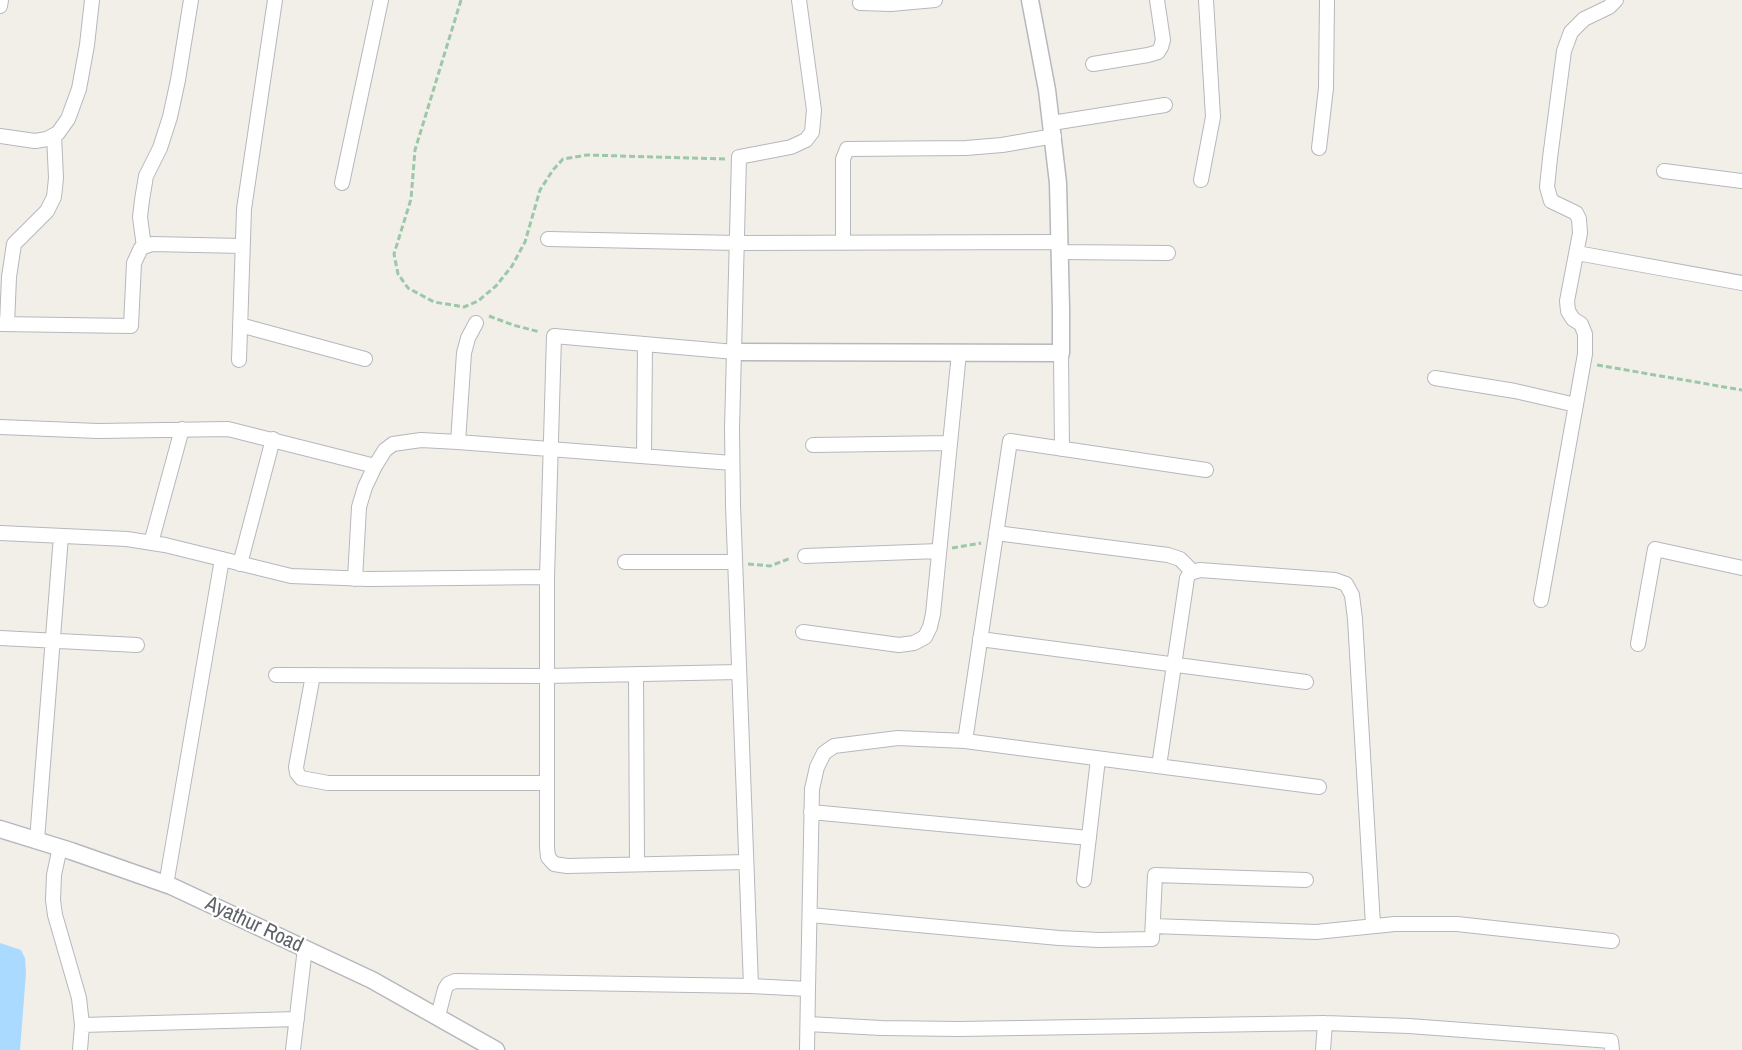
<!DOCTYPE html>
<html>
<head>
<meta charset="utf-8">
<style>
  body { margin:0 }
  canvas { display:block; background:#f1efe8 }
</style>
</head>
<body>
<canvas width="1742" height="1050"></canvas>
<script>
const c = document.querySelector('canvas').getContext('2d');
c.lineJoin = 'round';
function fillPath(path, color) {
  c.fillStyle = color;
  c.fill(path, 'evenodd');
}
function toPath(rows) {
  const path = new Path2D();
  for (const r of rows) {
    path.moveTo(r[0], r[1]);
    for (let i = 2; i < r.length; i += 2) path.lineTo(r[i], r[i + 1]);
  }
  return path;
}
function trace(path, color, width, dash) {
  c.strokeStyle = color;
  c.lineWidth = width;
  c.lineCap = dash ? 'butt' : 'round';
  c.setLineDash(dash || []);
  c.stroke(path);
}
function label(font, color, halo, rows, align = 'center') {
  c.font = font + ' "Archivo Narrow",sans-serif';
  c.lineWidth = 4.5;
  c.setLineDash([]);
  c.textBaseline = 'middle';
  c.strokeStyle = halo;
  c.fillStyle = color;
  for (const [text, x, y, turn = 0] of rows) {
    c.save();
    c.translate(x, y);
    c.rotate((+turn || 0) * Math.PI / 180);
    c.textAlign = isNaN(turn) ? turn : align;
    if (halo) c.strokeText(text, 0, 0);
    c.fillText(text, 0, 0);
    c.restore();
  }
}
const water = toPath([
  [0,943,21,950,25,958,26,973,20,1050,0,1050]
]);
const path = toPath([
  [461,0,415,150,411,199,394,254,398,274,408,288,434,302,464,307,478,301,496,286,512,266,525,242,540,190,553,170,563,159,587,155,725,159],
  [489,316,513,325,540,332],
  [1597,365,1742,390],
  [952,548,981,543],
  [748,564,770,566,791,558]
]);
const minor = toPath([
  [799,0,814,110,812,132,806,140,791,147,739,157,732,429,733,505,751,986,808,989,807,1050],
  [860,3,891,4,935,0],
  [0,6,1,0],
  [1093,64,1148,55,1158,52,1161,47,1163,40,1157,0],
  [1052,123,1165,105],
  [0,136,35,141,47,139,58,133,68,119,79,89,87,45,92,0],
  [1319,148,1326,88,1327,0],
  [1664,171,1742,181],
  [1201,180,1213,117,1206,0],
  [342,183,381,0],
  [548,239,737,243,1059,242],
  [843,243,843,159,847,149,966,148,1002,145,1054,136],
  [144,247,140,217,142,200,146,176,160,148,170,117,178,80,191,0],
  [1060,252,1168,253],
  [1577,253,1742,283],
  [0,324,131,326,134,263,141,248,152,244,242,246],
  [7,324,9,277,14,244,47,211,54,197,56,178,54,135],
  [240,325,365,359],
  [735,352,554,336,547,577,547,847,548,857,554,864,567,866,746,862],
  [1061,353,1062,449],
  [239,360,244,209,275,0],
  [1435,378,1515,391,1576,405],
  [0,427,98,431,228,429,375,466],
  [458,442,464,353,468,338,476,323],
  [813,445,950,443],
  [644,456,645,344],
  [0,533,127,539,165,545,291,576,369,579,547,577],
  [996,533,1168,555,1180,559,1193,572],
  [151,543,182,429],
  [805,556,939,551],
  [625,562,734,562],
  [240,564,273,439],
  [355,579,359,507,365,487,375,466,385,450,393,444,421,440,458,442,732,463],
  [1541,600,1585,354,1585,334,1581,324,1573,319,1568,311,1567,301,1580,233,1579,219,1576,213,1551,201,1547,187,1550,158,1564,51,1571,32,1584,19,1609,7,1616,0],
  [803,632,899,645,914,643,925,637,930,627,933,614,959,353],
  [0,638,137,645],
  [980,639,1306,682],
  [1638,644,1655,549,1742,568],
  [636,674,637,864],
  [276,675,547,676,738,672],
  [313,675,296,767,297,773,301,778,328,783,547,783],
  [965,741,1010,441,1206,470],
  [1159,766,1187,578,1190,573,1200,570,1335,580,1346,584,1352,595,1355,619,1373,925],
  [811,812,1089,838],
  [37,840,61,536],
  [60,847,54,875,53,900,55,915,79,998,82,1025,80,1050],
  [1084,880,1098,759],
  [166,885,222,559],
  [810,915,1059,938,1099,940,1152,939,1155,875,1306,880],
  [1153,926,1316,932,1395,924,1457,924,1612,941],
  [808,989,812,789,817,767,824,753,834,746,898,738,965,741,1319,787],
  [438,1016,445,989,448,984,455,981,751,986],
  [808,1024,881,1028,959,1029,1325,1023,1409,1026,1611,1041,1612,1050],
  [82,1025,297,1019],
  [293,1050,305,948],
  [1323,1050,1325,1023]
]);
const tertiary = toPath([
  [735,352,1061,353,1061,309,1058,183,1047,90,1030,0],
  [0,829,71,851,171,886,372,980,496,1050]
]);
const streetNames = [
  ["Ayathur Road",254,925,25]
];
fillPath(water, '#aadaff');
trace(minor, '#b5b8bc', 16);
trace(tertiary, '#b5b8bc', 19);
trace(path, '#9cc7a9', 3, [6, 3]);
trace(minor, '#fff', 14);
trace(tertiary, '#fff', 16);
label('21px', '#5f6368', '#fff', streetNames);
</script>
</body>
</html>
